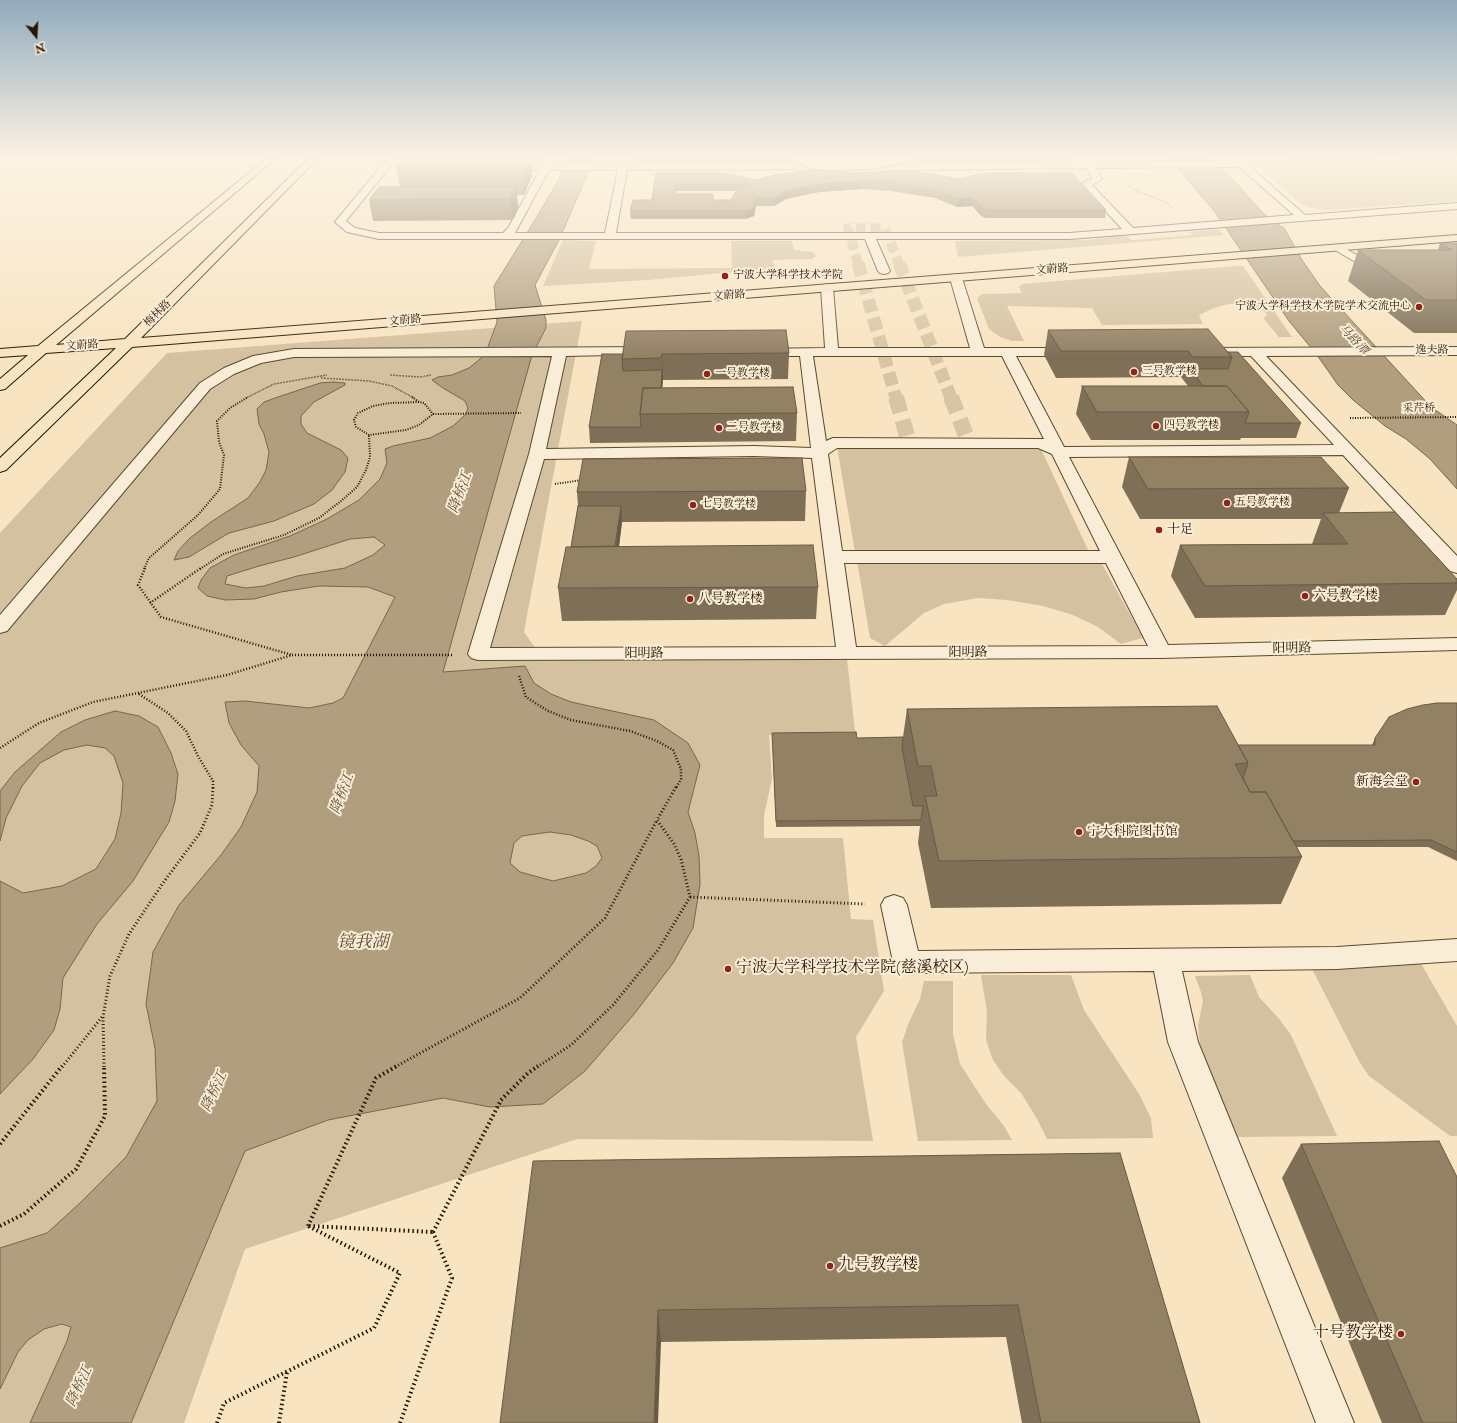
<!DOCTYPE html>
<html>
<head>
<meta charset="utf-8">
<style>
  body { margin:0 }
  #map { position:relative; width:1457px; height:1423px; overflow:hidden; background:#f8e4c1; font-family:"IM FELL Double Pica",serif }
  canvas { display:block }
  .north { position:absolute; left:16px; top:16px; width:40px; height:40px; -webkit-text-stroke:3px #faedd7; paint-order:stroke; rotate:162deg; font-size:11px; font-weight:700; line-height:16px; text-align:center; color:#261500 }
  .north::after { content:''; display:block; margin:auto; width:14px; height:18px; background:#261500; clip-path:polygon(50% 0,100% 100%,50% 72%,0 100%) }
</style>
</head>
<body>
<div id="map">
<canvas width="1457" height="1423"></canvas>
<div class="north">N</div>
</div>
<script>
const c = document.querySelector('canvas').getContext('2d');
c.lineJoin = 'round';
function fillPath(path, color) {
  c.fillStyle = color;
  c.fill(path, 'evenodd');
}
function toPath(rows) {
  const path = new Path2D();
  for (const r of rows) {
    path.moveTo(r[0], r[1]);
    for (let i = 2; i < r.length; i += 2) path.lineTo(r[i], r[i + 1]);
  }
  return path;
}
function trace(path, color, width, dash) {
  c.strokeStyle = color;
  c.lineWidth = width;
  c.lineCap = dash ? 'butt' : 'round';
  c.setLineDash(dash || []);
  c.stroke(path);
}
function label(font, color, halo, rows, align = 'center') {
  c.font = font + ' "IM FELL Double Pica","Noto Serif SC",serif';
  c.lineWidth = 4;
  c.setLineDash([]);
  c.textBaseline = 'middle';
  c.strokeStyle = halo;
  c.fillStyle = color;
  for (const [text, x, y, turn = 0] of rows) {
    c.save();
    c.translate(x, y);
    c.rotate((+turn || 0) * Math.PI / 180);
    c.textAlign = isNaN(turn) ? turn : align;
    if (halo) c.strokeText(text, 0, 0);
    c.fillText(text, 0, 0);
    c.restore();
  }
}
const green = toPath([
  [1457,158,1457,201,1326,210,1309,207,1301,204,1250,159],
  [1219,229,1224,235,958,257,955,241,1088,240,1125,235,1132,240,1193,235,1189,232],
  [563,240,596,241,589,269,732,268,731,241,792,241,794,250,813,252,816,256,811,259,772,260,775,268,648,280,543,286],
  [1236,266,1243,266,1292,337,1279,337,1264,319,1267,314,1260,308,1248,304,1229,304,1214,308,1199,315,1203,324,1102,325,1092,308,1007,306,1024,341,1012,341,1000,337,989,329,977,298,982,294,1022,293,1019,287,1022,284],
  [582,321,524,632,544,660,847,659,855,731,769,735,772,779,764,815,764,838,843,838,851,919,873,920,884,991,856,1037,873,1141,577,1139,245,1249,184,1423,0,1423,0,533,167,353],
  [837,447,1040,447,1089,552,855,552],
  [1100,560,1143,638,1121,644,1098,627,1073,615,1043,606,1007,600,978,598,944,604,924,613,885,646,870,638,857,561],
  [1420,962,1457,1026,1457,1136,1450,1136,1369,1076,1359,1061,1310,965],
  [981,975,1071,975,1084,1010,1139,1094,1151,1118,1153,1138,1047,1139,1036,1117,1021,1093,1004,1076,993,1060,986,1040,987,1012],
  [1250,975,1259,997,1280,1020,1291,1035,1337,1136,1237,1137,1200,1046,1198,1026,1203,1001,1201,992,1195,976],
  [924,981,953,981,953,1034,960,1064,986,1104,1004,1126,1012,1140,918,1141,902,1042,909,1022,920,999]
]);
const water = toPath([
  [568,158,592,158,587,175,559,240,535,285,546,320,546,328,532,355,443,672,525,666,534,683,551,694,571,702,654,720,688,743,700,765,688,812,695,833,699,856,700,884,693,928,673,963,635,1013,585,1071,543,1104,490,1107,443,1098,328,1120,245,1151,131,1423,30,1423,67,1341,71,1327,62,1324,44,1329,28,1340,18,1352,0,1389,0,1248,47,1233,80,1203,126,1157,157,1101,155,1048,146,1004,153,952,179,905,221,855,241,827,257,792,259,766,241,745,229,723,225,702,245,701,309,708,333,703,343,698,395,597,368,587,319,586,281,592,254,599,225,600,207,596,198,588,201,580,210,568,234,555,290,536,327,519,359,500,380,479,387,463,385,449,393,446,430,438,453,426,466,414,468,408,465,401,443,388,432,380,438,377,452,375,469,368,485,355,497,322,494,286,535,220,559,179,568,158],
  [374,537,385,545,373,555,345,568,297,576,264,586,246,588,225,584,227,576,259,566,294,557,350,539,374,537],
  [550,832,571,835,588,841,597,846,602,858,596,866,586,873,553,881,520,872,510,863,514,843,522,836,550,832],
  [1169,158,1208,158,1226,172,1261,211,1273,222,1284,228,1302,260,1320,286,1431,407,1457,425,1457,489,1430,459,1406,439,1385,426,1353,400,1338,385,1317,355,1289,321,1215,212,1169,158],
  [333,382,345,383,345,385,314,402,301,416,301,424,307,433,341,450,348,458,345,472,332,490,314,504,274,521,229,533,189,557,174,560,178,551,190,538,211,522,248,498,260,482,266,470,269,452,264,434,259,424,257,409,264,402,278,397,320,383,333,382],
  [115,711,139,716,158,727,171,753,178,774,175,801,169,822,133,881,97,924,63,978,60,1009,54,1030,33,1059,0,1094,0,881,23,893,62,886,96,869,115,839,121,813,123,783,114,756,105,748,87,745,64,750,40,763,22,786,6,818,0,841,0,791,15,772,61,732,85,720,115,711]
]);
const minorTunnelFar2 = toPath([
  [858,264,848,228,885,228,899,264]
]);
const minorTunnelFar1 = toPath([
  [858,263,896,398],
  [899,263,951,398]
]);
const minorTunnel = toPath([
  [896,397,909,443],
  [951,397,969,443]
]);
const pathFar5 = toPath([
  [1127,185,1134,190,1166,202,1172,208]
]);
const pathFar4 = toPath([
  [390,375,420,377,431,375],
  [321,378,369,381,392,386,414,398],
  [246,398,274,384,327,375]
]);
const pathFar3 = toPath([
  [412,397,419,402,424,403,433,414],
  [419,402,390,403,373,406,358,413,354,420,356,427,369,435,406,430,419,425,433,414,521,413],
  [1350,418,1457,417],
  [555,484,582,480],
  [144,569,149,558,198,515,220,489,224,455,219,442,217,421,230,408,248,397],
  [200,569,223,554,284,535,319,518,341,501,357,487,366,470,370,457,369,435]
]);
const pathFar2 = toPath([
  [145,568,138,585,161,617,292,655],
  [150,603,201,568],
  [519,676,526,697,548,711,571,720,630,731,657,741,673,750,681,769,681,779,676,788],
  [139,694,168,713,186,731,198,756,213,781,213,788],
  [0,748,39,723,93,702,227,675,292,655,454,655]
]);
const pathFar1 = toPath([
  [690,897,865,904],
  [62,1067,102,1017],
  [104,1067,103,1017,110,976,129,934,163,883,200,833,212,805,213,787],
  [395,1067,520,998,605,918,657,820],
  [537,1067,571,1045,613,1005,658,950,690,897,681,859,674,844,657,820,676,787]
]);
const path = toPath([
  [0,1144,62,1066],
  [0,1226,24,1214,76,1169,105,1116,104,1066],
  [308,1226,376,1078,397,1066],
  [309,1226,433,1232],
  [433,1232,501,1100,528,1073,538,1066],
  [217,1423,224,1403,374,1328,400,1273,308,1226],
  [279,1423,287,1372],
  [400,1423,452,1278,433,1232]
]);
const minor = toPath([
  [388,158,397,158,346,221,355,228,379,233,503,233,508,228,540,170,501,170,496,167,501,164,543,164,547,158,555,158,552,164,796,163,812,170,850,171,874,170,903,164,1083,163,1079,158,1088,158,1093,163,1233,161,1231,158,1240,158,1305,215,1457,203,1457,209,1069,239,876,239,890,271,888,273,884,274,880,273,878,271,865,239,379,239,347,232,335,222,388,158],
  [1239,167,1294,215,1133,228,1092,185,1102,179,1096,168,1239,167],
  [1087,168,1092,178,1081,184,1122,229,1069,233,616,233,627,170,794,169,810,176,850,177,874,176,903,170,1087,168],
  [549,170,618,170,605,233,515,233,549,170],
  [1339,245,1382,269,1384,271,1382,273,1374,273,1335,250,1333,248,1335,246,1339,245],
  [956,274,960,275,962,278,984,348,1075,348,1080,349,1082,352,1080,355,1075,356,1016,356,1064,447,1334,445,1251,356,1197,356,1192,355,1190,352,1192,349,1197,348,1457,347,1457,355,1266,356,1457,556,1457,573,1450,571,1343,455,1069,457,1168,645,1457,638,1457,650,1161,658,478,660,471,658,468,654,529,454,552,356,294,357,261,363,234,374,210,389,7,631,0,633,0,615,200,383,224,368,253,356,294,349,653,347,658,348,660,351,658,354,566,356,546,449,754,446,811,448,800,356,759,356,754,355,752,352,754,349,825,348,821,288,823,285,827,284,831,285,833,288,838,348,970,348,950,278,952,275,956,274],
  [813,356,1002,356,1044,439,833,438,826,441,813,356],
  [837,448,1038,448,1052,454,1100,551,842,551,828,454,837,448],
  [754,456,812,458,836,647,490,648,544,459,754,456],
  [844,563,1106,563,1148,646,856,647,844,563],
  [894,895,903,898,907,905,918,951,1337,947,1457,939,1457,961,1337,969,1182,971,1198,1042,1354,1423,1316,1423,1168,1042,1154,971,907,973,897,970,893,962,881,905,885,898,894,895]
]);
const major = toPath([
  [267,158,276,158,56,345,125,339,309,158,318,158,141,338,1457,235,1457,241,132,347,6,470,0,472,0,458,116,348,46,353,5,389,0,390,0,379,28,355,0,357,0,349,38,346,267,158]
]);
const wall = toPath([
  [404,158,541,158,541,160,531,160,532,176,524,195,517,195,518,208,513,220,373,221,369,200,498,187,400,187,396,167],
  [637,158,794,158,794,162,637,163],
  [915,158,1074,158,1073,161,917,162],
  [814,170,1106,210,1105,218,986,218,981,216,972,206,957,207,935,198,891,191,861,189,819,192,786,199,774,206,756,206,754,216,745,219,631,219,630,211,652,200,656,173,755,180],
  [676,191,738,191,731,200,713,200,676,194],
  [1440,243,1457,243,1457,333,1414,333,1348,281,1358,250,1438,250],
  [1048,330,1228,352,1301,423,1296,438,1241,438,1240,440,1091,440,1076,414,1082,386,1188,386,1181,377,1056,378,1044,355],
  [626,331,789,353,788,379,663,380,662,388,797,413,796,441,590,443,589,427,623,354],
  [1129,457,1349,488,1339,513,1457,579,1457,590,1445,615,1195,618,1171,576,1180,545,1312,544,1321,519,1140,519,1122,487],
  [806,491,805,521,622,522,619,546,818,587,816,619,562,621,558,588,571,547,578,506,577,492],
  [1457,703,1457,861,1428,847,1297,847,1302,857,1281,904,931,908,918,843,920,826,776,827,772,733,857,738,903,737,907,709,1238,745,1372,745,1375,738],
  [1301,1144,1457,1423,1382,1423,1282,1178],
  [1120,1153,1200,1423,1022,1423,1006,1337,661,1342,533,1161]
]);
const shadedWall = toPath([
  [530,158,531,158,532,176,524,195,522,175],
  [861,181,861,189,819,192,786,199,774,206,774,199,786,191,819,184],
  [516,187,518,208,513,220,510,199],
  [756,198,756,206,754,216,745,219,745,211],
  [973,198,972,206,957,207,958,199],
  [662,354,663,380,660,415,660,400,662,370],
  [621,506,622,522,615,578,614,561],
  [658,1310,661,1342,658,1423,654,1423]
]);
const building = toPath([
  [404,158,530,158,522,175,496,175,501,167,396,167,404,158],
  [814,170,855,173,905,170,959,179,986,173,1072,173,1106,210,987,210,982,208,973,198,958,199,935,190,892,183,861,181,819,184,786,191,774,199,756,198,754,208,745,211,630,211,633,200,652,200,656,173,724,173,755,180,775,175,814,170],
  [676,184,751,184,736,192,731,200,713,200,713,194,675,194,676,184],
  [379,187,516,187,510,199,369,200,379,187],
  [1440,243,1457,243,1457,300,1426,300,1358,250,1452,250,1440,243],
  [1208,329,1232,357,1193,357,1188,351,1061,351,1048,330,1208,329],
  [786,330,789,353,662,354,661,358,622,359,626,331,786,330],
  [1228,352,1238,352,1301,423,1245,423,1249,412,1227,386,1203,386,1190,369,1228,369,1232,357,1228,352],
  [602,354,623,354,622,359,623,371,662,370,661,388,643,388,640,414,641,427,589,427,602,354],
  [1082,386,1227,386,1249,412,1097,412,1082,386],
  [793,387,797,413,640,414,643,388,793,387],
  [1129,457,1321,457,1349,488,1148,489,1129,457],
  [802,458,806,491,577,492,583,459,802,458],
  [578,506,621,506,615,546,571,547,578,506],
  [1395,512,1457,579,1457,583,1205,586,1180,545,1348,544,1323,513,1395,512],
  [813,545,818,587,558,588,566,547,813,545],
  [1437,703,1457,703,1457,852,1431,840,1293,841,1266,792,1250,792,1243,778,1248,763,1238,745,1375,745,1375,738,1389,717,1407,709,1423,705,1437,703],
  [1217,706,1248,763,1235,764,1250,792,1266,792,1302,857,939,861,925,796,937,796,931,766,918,766,907,709,1217,706],
  [856,732,857,738,903,737,902,748,913,806,923,806,921,820,776,821,772,733,856,732],
  [1439,1141,1457,1177,1457,1423,1423,1423,1301,1144,1439,1141],
  [1120,1153,1200,1423,1041,1423,1018,1305,658,1310,654,1423,500,1423,533,1161,1120,1153]
]);
const markers = [
  [725,276,4,"#8f2418"],
  [1419,307,4,"#8f2418"],
  [1134,372,4,"#8f2418"],
  [707,374,4,"#8f2418"],
  [1156,426,4,"#8f2418"],
  [719,428,4,"#8f2418"],
  [1227,503,4,"#8f2418"],
  [693,505,4,"#8f2418"],
  [1159,530,4,"#8f2418"],
  [1305,596,4,"#8f2418"],
  [690,599,4,"#8f2418"],
  [1416,782,4,"#8f2418"],
  [1079,832,4,"#8f2418"],
  [728,969,4,"#8f2418"],
  [830,1266,4,"#8f2418"],
  [1401,1334,4,"#8f2418"]
];
const farStreetnames = [
  ["文蔚路",1052,270,-4],
  ["文蔚路",729,296,-4],
  ["梅林路",158,314,-45],
  ["文蔚路",405,321,-5],
  ["文蔚路",82,346,-4],
  ["逸夫路",1432,351],
  ["采芹桥",1419,409,-1]
];
const farPoinames = [
  ["宁波大学科学技术学院",733,276],
  ["宁波大学科学技术学院学术交流中心",1411,307,"right"],
  ["三号教学楼",1142,372],
  ["一号教学楼",715,374],
  ["四号教学楼",1164,426],
  ["二号教学楼",727,428],
  ["五号教学楼",1235,503],
  ["七号教学楼",701,505]
];
const farWaternames = [
  ["马路潭",1353,340,47]
];
const poiNames = [
  ["十足",1167,530],
  ["六号教学楼",1313,596],
  ["八号教学楼",698,599],
  ["新海会堂",1408,782,"right"],
  ["宁大科院图书馆",1087,832]
];
const streetNames = [
  ["阳明路",1292,649,-1],
  ["阳明路",968,653],
  ["阳明路",644,654]
];
const waterNames = [
  ["降桥江",461,493,-69],
  ["降桥江",343,794,-69],
  ["降桥江",215,1092,-65],
  ["降桥江",80,1387,-65]
];
const nearPoinames = [
  ["宁波大学科学技术学院(慈溪校区)",736,969],
  ["九号教学楼",838,1266],
  ["十号教学楼",1393,1334,"right"]
];
const nearWaternames = [
  ["镜我湖",363,943]
];
fillPath(green, '#d4c1a0');
fillPath(water, '#b19e7f');
trace(water, '#79674c', 1);
trace(minorTunnelFar2, '#d8c5a4', 10, [10, 5]);
trace(minorTunnelFar1, '#d8c5a4', 13, [13, 6]);
trace(minorTunnel, '#d8c5a4', 16, [16, 8]);
trace(minor, '#5a4930', 2);
trace(major, '#261500', 2);
trace(pathFar5, '#261500', 1, [0.5, 1]);
trace(pathFar4, '#261500', 1.5, [0.5, 1]);
trace(pathFar3, '#261500', 2, [1, 1.5]);
trace(pathFar2, '#261500', 2.5, [1, 2]);
trace(pathFar1, '#261500', 3, [1, 2.5]);
trace(path, '#261500', 4, [1.5, 3]);
fillPath(minor, '#faedd7');
fillPath(major, '#f8e4c1');
fillPath(wall, '#7e6f56');
fillPath(shadedWall, '#675a46');
fillPath(building, '#938164');
trace(building, '#675a46', 1);
const sky = c.createLinearGradient(0, 0, 0, 357);
sky.addColorStop(0, '#92abbe');
sky.addColorStop(0.44, '#fcf3e3');
sky.addColorStop(1, '#fcf3e300');
c.fillStyle = sky;
c.fillRect(0, 0, 1457, 357);
for (const [x, y, r, color] of markers) {
  const dot = new Path2D();
  dot.arc(x, y, r, 0, 2 * Math.PI);
  c.fillStyle = color;
  c.fill(dot);
  trace(dot, '#faedd7', 1.5);
}
label('11px', '#261500', '#faedd7', farStreetnames);
label('11px', '#261500', '#faedd7', farPoinames, 'left');
label('italic 12px', '#5e4c33', '#faedd7', farWaternames);
label('13px', '#261500', '#faedd7', poiNames, 'left');
label('13px', '#261500', '#faedd7', streetNames);
label('italic 14px', '#5e4c33', '#faedd7', waterNames);
label('16px', '#261500', '#faedd7', nearPoinames, 'left');
label('italic 17px', '#5e4c33', '#faedd7', nearWaternames);
</script>
</body>
</html>
